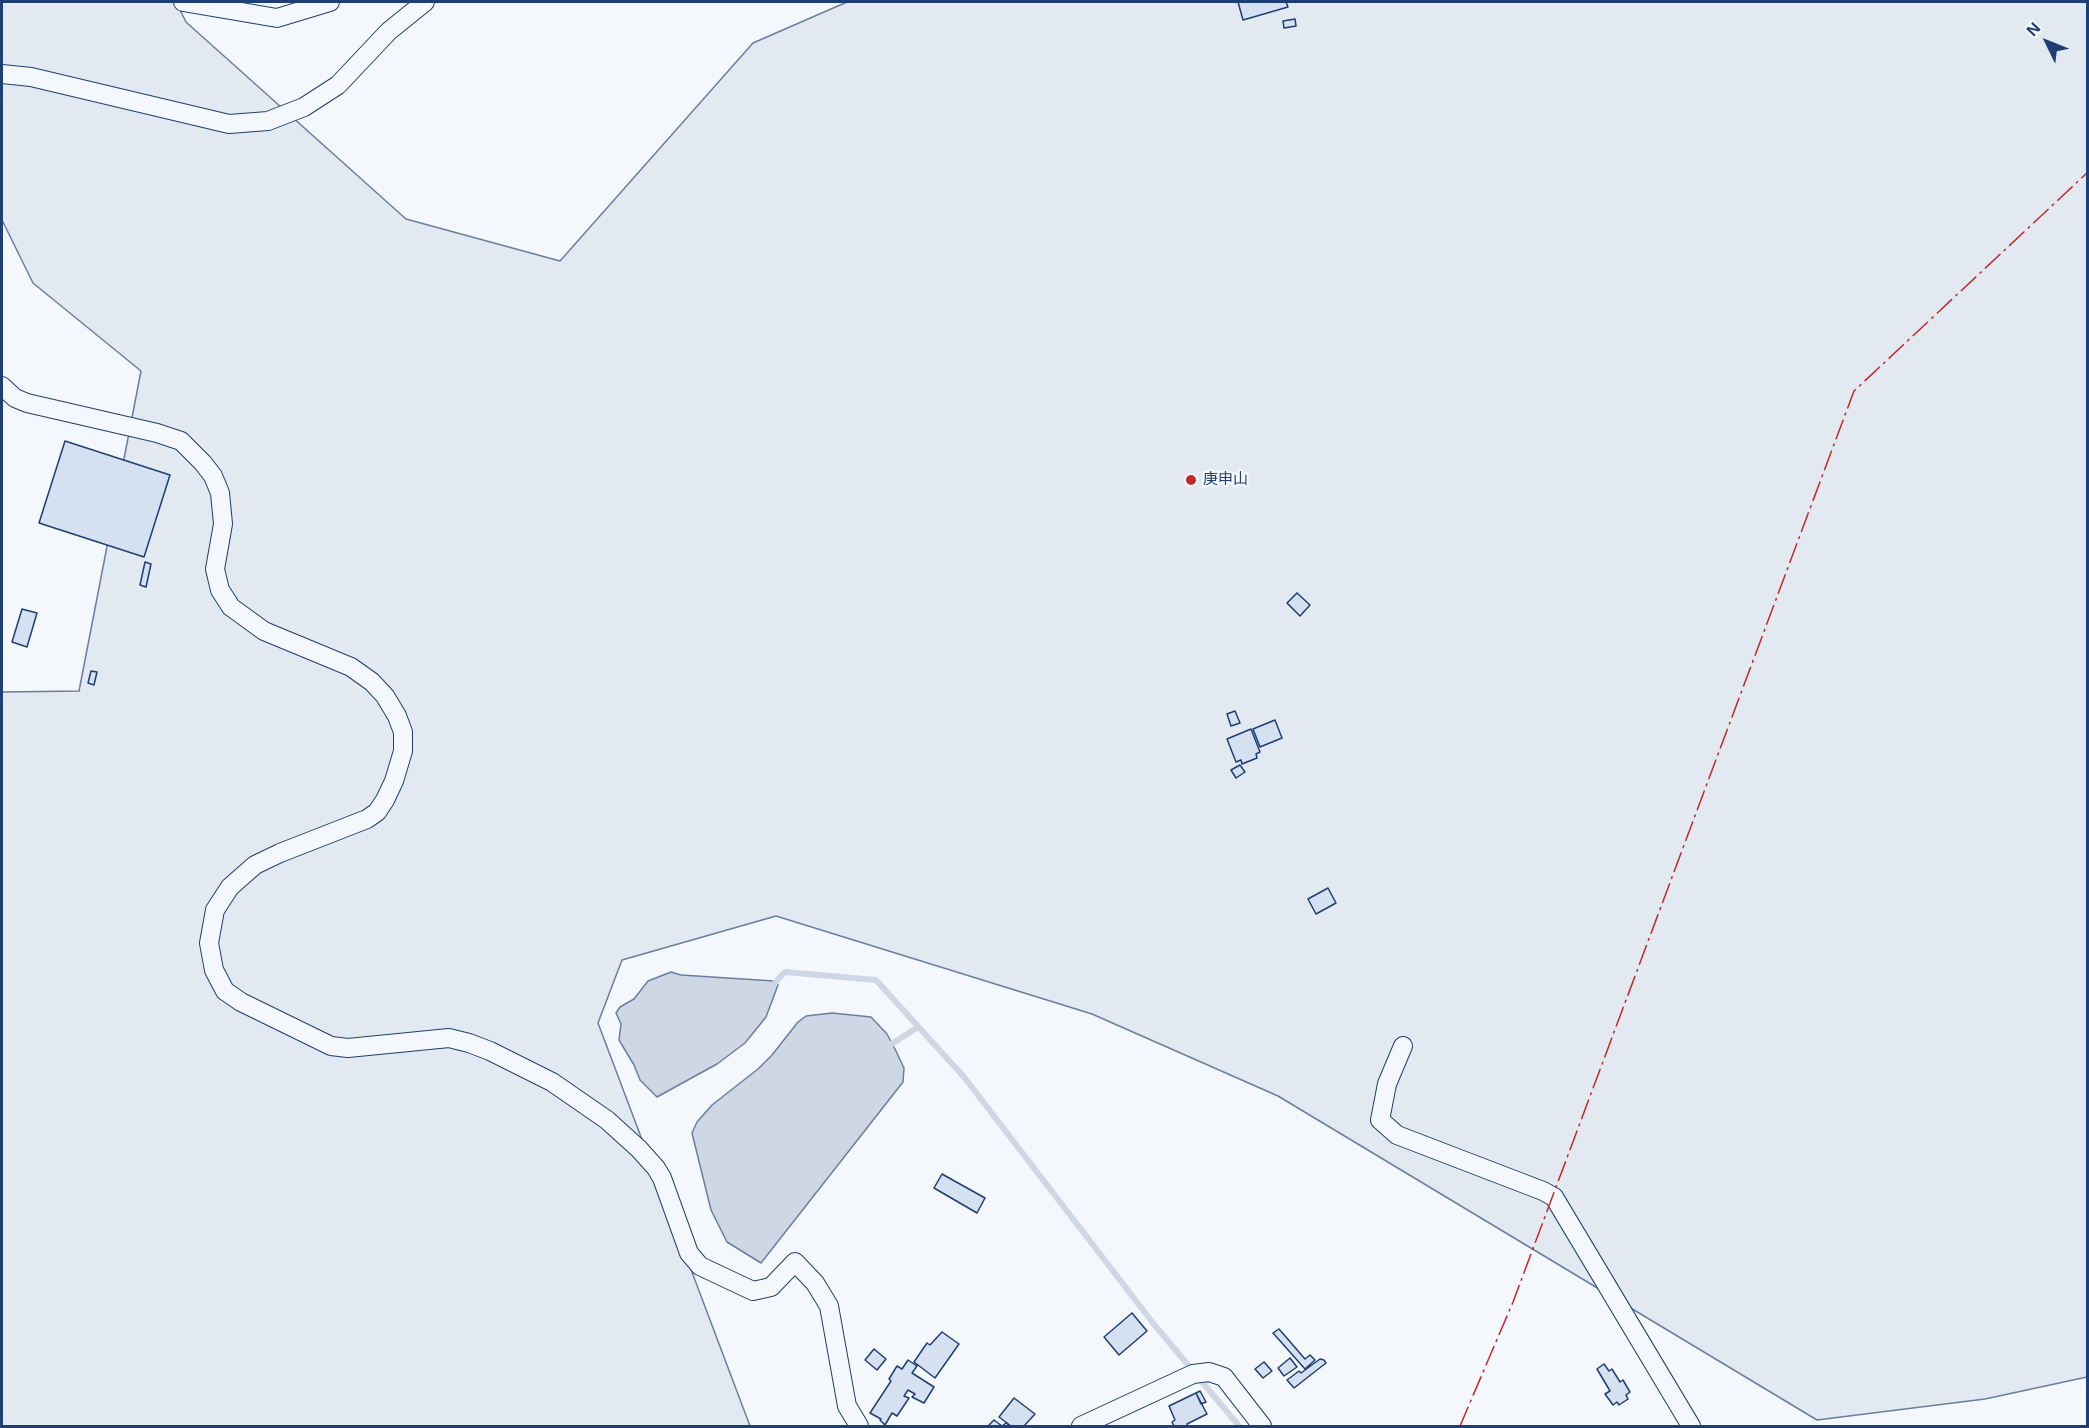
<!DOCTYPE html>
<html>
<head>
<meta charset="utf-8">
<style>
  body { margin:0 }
  #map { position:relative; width:2089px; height:1428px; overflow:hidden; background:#f4f7fb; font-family:Arial,sans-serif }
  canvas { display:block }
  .frame { position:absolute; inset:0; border:3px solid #1d3f73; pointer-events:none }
  .north { position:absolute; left:2017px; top:12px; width:60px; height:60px; -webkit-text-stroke:4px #f4f7fb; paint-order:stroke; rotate:313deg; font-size:16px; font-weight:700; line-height:24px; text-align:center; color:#1d3f73 }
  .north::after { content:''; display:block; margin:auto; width:21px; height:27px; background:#1d3f73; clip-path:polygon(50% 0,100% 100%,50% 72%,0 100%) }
</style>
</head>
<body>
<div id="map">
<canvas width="2089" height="1428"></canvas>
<div class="frame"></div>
<div class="north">N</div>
</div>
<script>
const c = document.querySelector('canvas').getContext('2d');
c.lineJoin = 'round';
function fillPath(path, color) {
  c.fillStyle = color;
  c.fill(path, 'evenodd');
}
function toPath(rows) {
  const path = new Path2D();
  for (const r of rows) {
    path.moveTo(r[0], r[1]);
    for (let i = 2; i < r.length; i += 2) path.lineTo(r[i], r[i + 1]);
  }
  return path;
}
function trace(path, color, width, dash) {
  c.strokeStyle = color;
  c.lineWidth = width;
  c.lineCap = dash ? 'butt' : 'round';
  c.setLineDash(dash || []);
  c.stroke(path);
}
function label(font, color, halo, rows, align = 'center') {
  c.font = font + ' Arial,"Noto Sans JP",sans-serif';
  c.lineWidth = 4.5;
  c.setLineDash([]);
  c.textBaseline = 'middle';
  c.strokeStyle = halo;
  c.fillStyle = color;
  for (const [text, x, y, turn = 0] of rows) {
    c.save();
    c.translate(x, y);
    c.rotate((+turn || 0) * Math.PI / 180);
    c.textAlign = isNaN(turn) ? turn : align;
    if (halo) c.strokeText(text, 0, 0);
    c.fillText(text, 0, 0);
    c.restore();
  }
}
const green = toPath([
  [2,2,176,2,186,22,406,219,560,261,753,43,847,2,2087,2,2087,1377,1985,1399,1817,1420,1278,1096,1092,1014,776,916,622,960,598,1023,750,1426,2,1426,2,692,79,691,141,371,33,283,2,220,2,2]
]);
const water = toPath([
  [671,972,681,975,774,981,778,985,766,1017,745,1043,717,1064,657,1097,640,1080,634,1065,619,1040,621,1024,616,1013,620,1007,634,999,648,981,671,972],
  [832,1013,871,1017,887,1034,895,1049,904,1068,903,1082,761,1263,727,1242,711,1210,692,1133,697,1122,712,1105,758,1069,772,1055,798,1022,806,1016,832,1013]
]);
const stream = toPath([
  [770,988,785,972,876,980,964,1077,1153,1323,1239,1426],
  [887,1047,918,1027]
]);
const building = toPath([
  [1238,2,1286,2,1288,7,1243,20,1238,2],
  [1295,19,1296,26,1284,28,1283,21,1295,19],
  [65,441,170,475,144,557,39,523,65,441],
  [145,562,151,564,146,587,140,585,145,562],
  [1297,593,1310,605,1300,616,1287,603,1297,593],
  [22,609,37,613,27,647,12,642,22,609],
  [91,671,97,672,94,685,88,683,91,671],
  [1235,711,1240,723,1231,726,1227,714,1235,711],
  [1275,720,1282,738,1260,747,1253,729,1275,720],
  [1251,729,1260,752,1256,754,1257,758,1242,764,1241,760,1236,762,1227,739,1251,729],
  [1240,765,1245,772,1236,778,1231,770,1240,765],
  [1328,888,1336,903,1316,914,1308,899,1328,888],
  [942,1174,985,1198,977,1213,934,1188,942,1174],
  [1132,1313,1147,1331,1119,1355,1104,1337,1132,1313],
  [1279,1329,1305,1359,1310,1355,1315,1360,1305,1369,1273,1333,1279,1329],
  [942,1332,959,1344,935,1378,914,1362,927,1343,930,1345,942,1332],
  [874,1349,886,1359,877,1370,865,1360,874,1349],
  [1290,1358,1297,1367,1284,1376,1278,1368,1290,1358],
  [1320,1359,1324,1360,1326,1363,1294,1388,1287,1380,1299,1371,1301,1373,1320,1359],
  [908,1360,917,1366,912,1373,934,1387,924,1403,912,1397,915,1394,908,1390,904,1396,909,1398,897,1416,892,1413,885,1425,880,1420,881,1419,870,1413,891,1381,889,1379,897,1366,902,1369,908,1360],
  [1264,1362,1272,1371,1263,1378,1255,1369,1264,1362],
  [1604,1364,1609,1371,1612,1369,1620,1382,1623,1380,1630,1392,1626,1395,1628,1399,1619,1405,1617,1402,1613,1405,1605,1394,1610,1391,1597,1369,1604,1364],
  [1200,1391,1206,1402,1201,1404,1196,1393,1200,1391],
  [1196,1393,1207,1414,1187,1424,1188,1426,1174,1426,1172,1422,1175,1420,1169,1406,1196,1393],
  [1014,1398,1035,1414,1024,1426,1011,1426,999,1417,1014,1398],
  [994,1420,1002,1426,1006,1423,1010,1426,988,1426,994,1420]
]);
const minor = toPath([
  [183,2,277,18,330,2],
  [2,74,31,77,229,124,268,121,304,107,338,85,389,31,425,2],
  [2,386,15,398,27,403,157,433,181,441,203,463,213,476,220,493,223,524,215,569,220,590,231,607,264,631,351,667,372,682,385,696,397,716,403,732,403,751,394,781,385,800,377,812,367,819,280,853,255,865,230,887,215,910,209,943,214,970,225,991,241,1002,331,1046,348,1048,449,1038,469,1043,490,1051,552,1082,607,1120,639,1149,656,1168,662,1178,689,1253,700,1266,753,1291,771,1287,795,1262,815,1283,829,1306,847,1406,859,1426],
  [1403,1046,1387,1084,1380,1120,1397,1135,1543,1191,1554,1197,1691,1426],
  [1081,1426,1193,1374,1209,1372,1224,1377,1262,1426]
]);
const power = toPath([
  [1460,1426,1513,1302,1854,391,2088,172]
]);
const markers = [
  [1191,480,6,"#c62828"]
];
const poiNames = [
  ["庚申山",1203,480]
];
fillPath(green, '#e3e9f0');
trace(green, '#687fa3', 1.5);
fillPath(water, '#cfd7e4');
trace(water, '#687fa3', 1.5);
trace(stream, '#cfd7e4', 6);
fillPath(building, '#d5e0f0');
trace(building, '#1d3f73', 1.5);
trace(minor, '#1d3f73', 20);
trace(minor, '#f4f7fb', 18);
trace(power, '#c62828', 1.5, [21, 4.5, 3, 4.5]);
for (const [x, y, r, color] of markers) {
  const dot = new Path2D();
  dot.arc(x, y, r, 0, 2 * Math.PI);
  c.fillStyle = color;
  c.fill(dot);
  trace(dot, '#f4f7fb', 2);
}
label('15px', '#1d3f73', '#f4f7fb', poiNames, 'left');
</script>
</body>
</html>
